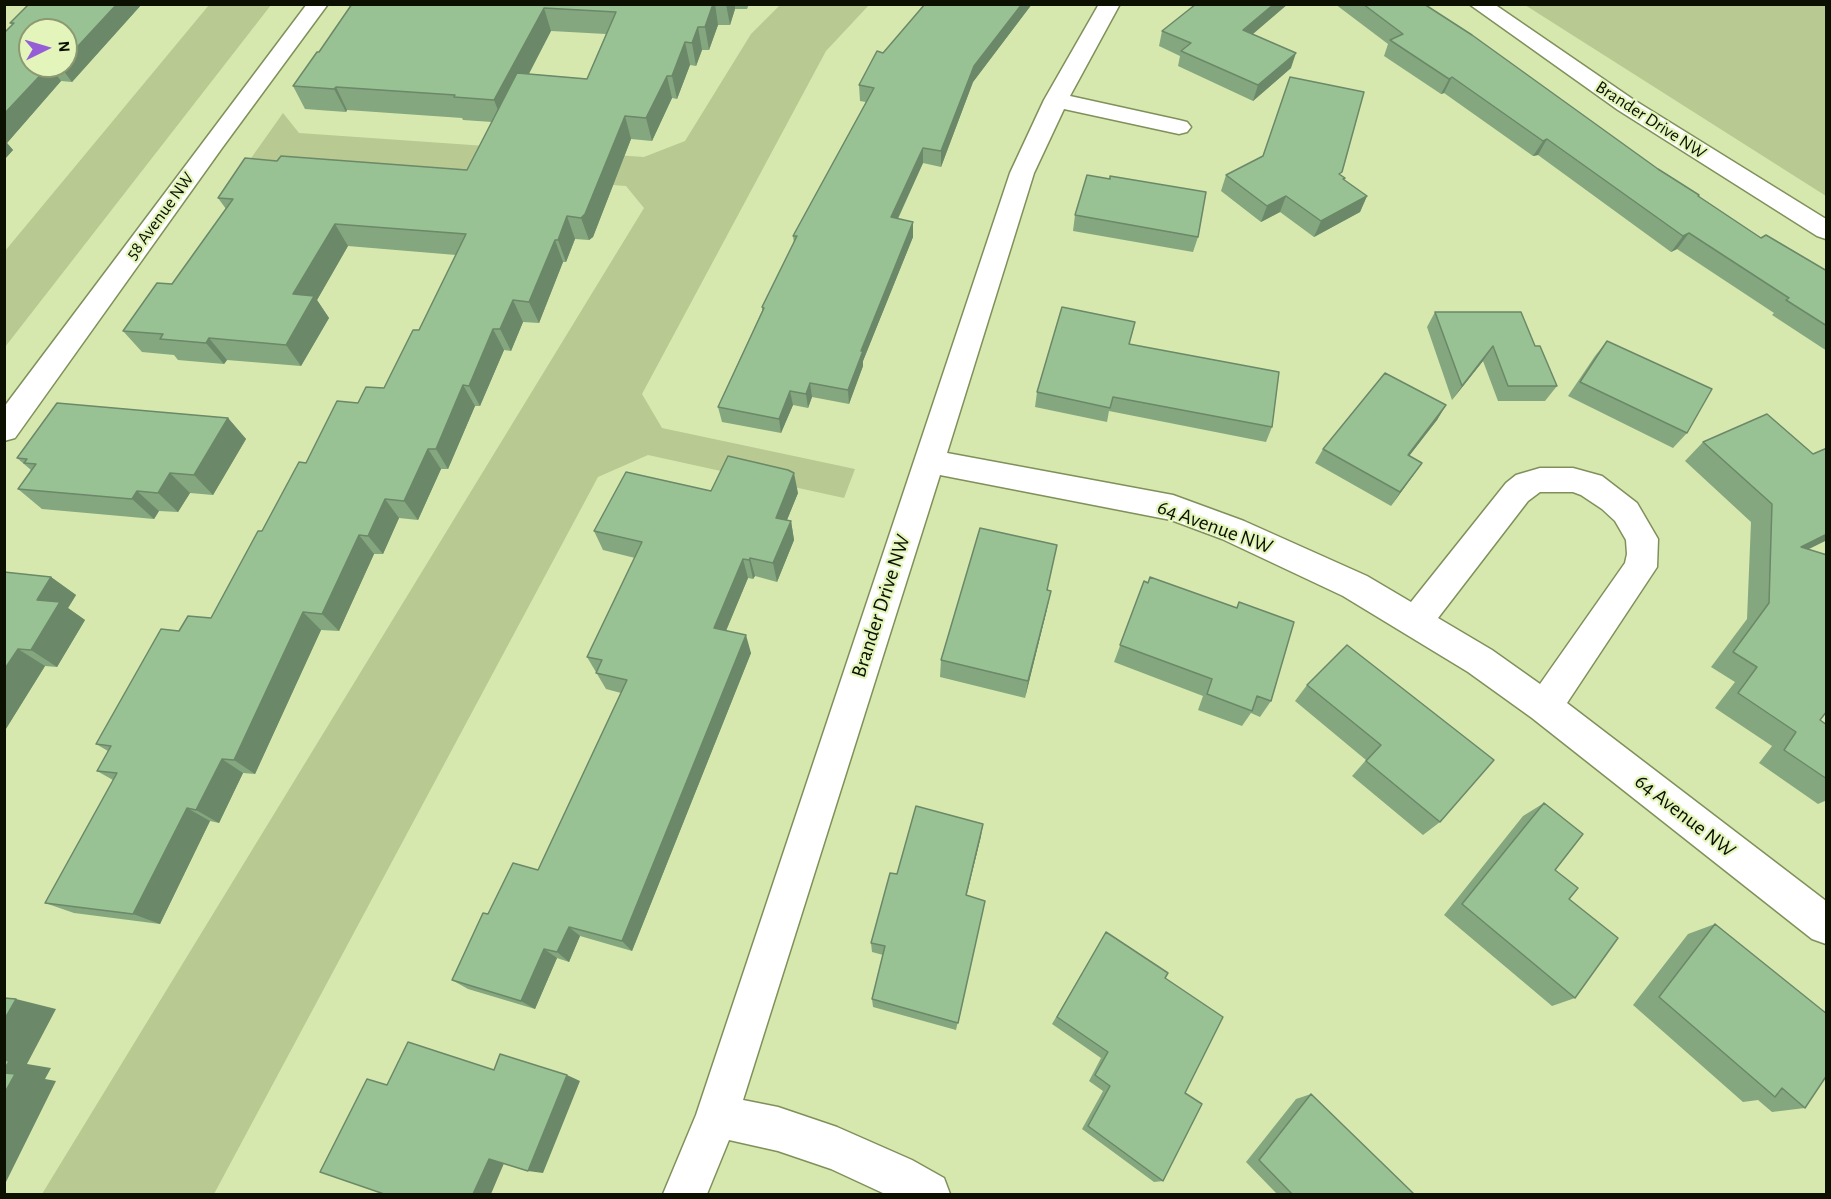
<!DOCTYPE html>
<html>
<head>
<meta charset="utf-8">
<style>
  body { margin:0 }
  #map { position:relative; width:1831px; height:1199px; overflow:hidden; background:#d6e8ae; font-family:"Alegreya Sans",sans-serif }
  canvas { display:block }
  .frame { position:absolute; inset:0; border:6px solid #0b1000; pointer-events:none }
  .north { position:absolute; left:18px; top:18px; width:60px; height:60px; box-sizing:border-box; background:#e3f5bb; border:2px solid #8d9970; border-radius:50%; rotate:85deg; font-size:16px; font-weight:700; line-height:24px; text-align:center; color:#0b1000 }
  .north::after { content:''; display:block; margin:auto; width:21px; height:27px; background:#955ed7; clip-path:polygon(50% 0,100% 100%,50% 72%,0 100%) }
</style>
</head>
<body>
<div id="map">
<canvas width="1831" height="1199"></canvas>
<div class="frame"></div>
<div class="north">N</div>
</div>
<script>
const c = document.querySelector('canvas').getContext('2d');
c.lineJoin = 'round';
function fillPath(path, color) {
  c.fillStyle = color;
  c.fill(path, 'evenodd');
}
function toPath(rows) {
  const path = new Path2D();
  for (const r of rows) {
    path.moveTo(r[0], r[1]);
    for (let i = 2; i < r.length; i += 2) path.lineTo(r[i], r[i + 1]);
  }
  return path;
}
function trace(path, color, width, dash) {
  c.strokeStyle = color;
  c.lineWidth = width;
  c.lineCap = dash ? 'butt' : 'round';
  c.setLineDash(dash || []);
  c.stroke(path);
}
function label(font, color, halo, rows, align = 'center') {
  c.font = font + ' "Alegreya Sans",sans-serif';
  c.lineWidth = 4.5;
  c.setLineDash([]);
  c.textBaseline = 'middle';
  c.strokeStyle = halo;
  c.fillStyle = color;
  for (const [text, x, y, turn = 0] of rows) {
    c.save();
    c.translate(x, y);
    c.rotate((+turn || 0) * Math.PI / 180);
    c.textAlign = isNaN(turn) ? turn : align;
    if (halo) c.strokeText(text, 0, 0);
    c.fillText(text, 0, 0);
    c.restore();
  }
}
const green = toPath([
  [209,5,271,5,5,347,5,251],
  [780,5,869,5,826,51,642,394,662,428,855,469,844,498,648,455,598,477,214,1194,42,1194,644,208,626,186,280,161,237,178,283,113,299,133,644,157,685,141,751,34],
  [1525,5,1826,5,1826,196]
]);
const street = toPath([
  [307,4,328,4,222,148,15,438,4,441,4,407,307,4],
  [1099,4,1120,4,1070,96,1179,120,1187,122,1191,127,1187,132,1179,134,1064,109,1034,173,947,453,1173,495,1244,521,1367,576,1411,602,1506,483,1516,475,1540,468,1573,468,1602,476,1637,503,1658,539,1657,567,1567,703,1826,901,1826,944,1812,939,1532,718,1468,672,1343,596,1222,539,1171,520,940,475,743,1100,778,1107,837,1127,912,1160,944,1178,950,1194,885,1194,831,1169,778,1151,729,1140,707,1194,663,1194,696,1115,1010,173,1044,100,1099,4],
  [1540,492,1573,492,1581,495,1602,509,1615,521,1626,540,1627,554,1625,563,1540,684,1492,650,1438,618,1528,501,1540,492],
  [1469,4,1494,4,1634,100,1826,219,1826,239,1817,236,1618,110,1469,4]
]);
const wall = toPath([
  [29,4,142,4,72,82,61,81,7,143,13,150,4,160,4,33,12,25,10,23],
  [30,30,66,30,66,66,30,66],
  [352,4,749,4,747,9,735,9,730,25,718,25,709,50,702,50,696,66,690,65,677,99,672,98,652,141,631,139,593,237,589,240,575,239,566,262,563,262,539,323,523,322,511,351,504,350,480,406,475,406,448,469,441,469,418,520,399,518,383,554,374,554,339,631,321,630,255,774,243,773,219,823,210,821,160,924,74,913,45,903,113,780,97,771,108,751,96,744,179,631,211,618,262,531,306,463,358,403,384,388,419,330,456,255,348,246,317,300,329,318,301,366,227,360,224,364,178,360,174,355,142,352,123,331,172,284,226,209,218,198,277,161,467,170,492,122,463,120,462,118,347,110,346,112,305,109,293,86,319,52],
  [551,31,606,34,587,79,529,74],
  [925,4,1032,4,973,82,941,167,923,163,898,219,913,237,863,361,863,366,849,404,812,397,808,408,793,405,781,433,722,422,718,407,762,311,762,307,794,243,793,236,866,102,860,101,859,85,883,53],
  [1335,4,1424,4,1658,169,1761,238,1827,271,1827,351,1772,315,1774,313,1677,249,1671,252,1538,155,1533,156,1444,93,1441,94,1384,56,1388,44],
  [1162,31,1253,34,1291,68,1253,101,1178,66,1180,56,1159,46],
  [1226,175,1341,175,1345,178,1344,180,1367,196,1360,212,1314,237,1280,212,1261,222,1221,191],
  [1075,215,1198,237,1193,252,1073,231],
  [1435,312,1535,346,1557,386,1545,401,1498,401,1483,361,1452,400,1427,327],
  [1607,341,1687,433,1673,448,1568,396,1595,356],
  [1129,344,1272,427,1266,442,1109,411,1107,422,1035,407,1037,392],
  [1446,405,1437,420,1409,456,1422,463,1391,506,1315,463,1323,449],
  [228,418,246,439,213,495,190,493,178,512,159,511,154,519,42,509,18,489,31,470,17,458],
  [1703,442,1813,454,1827,448,1827,540,1808,549,1820,720,1827,725,1827,800,1818,804,1759,763,1772,746,1715,708,1735,682,1711,667,1747,619,1751,522,1685,461],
  [711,491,798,493,787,520,791,521,794,540,777,582,755,576,753,579,748,578,726,631,751,653,632,951,580,936,569,962,557,958,535,1009,468,989,452,980,488,914,538,870,621,693,606,689,587,657,635,558,603,550,594,531],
  [4,572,51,577,76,595,68,608,85,620,57,667,45,666,4,732],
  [1144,581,1236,608,1239,602,1271,701,1260,717,1251,713,1242,726,1198,710,1203,696,1114,662],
  [1047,609,1025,698,940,677,941,660],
  [1347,645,1440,822,1423,835,1352,776,1366,760,1295,701,1307,685],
  [1544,803,1575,998,1552,1006,1444,915,1523,816],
  [981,836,966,896,985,901,956,1030,873,1007,872,999,883,955,872,952,871,943,897,874],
  [1715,924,1805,1108,1772,1112,1758,1100,1743,1102,1633,1005,1688,934],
  [1106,932,1165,978,1185,1093,1163,1181,1154,1182,1082,1129,1103,1091,1089,1081,1101,1058,1052,1024],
  [1311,1094,1414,1194,1277,1194,1246,1162,1296,1099]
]);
const shadedWall = toPath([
  [117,4,142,4,72,82,60,66,66,66,66,59],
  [713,4,715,4,718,25,709,50,705,27],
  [726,4,735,4,735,9,730,25],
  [1022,4,1032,4,973,82,941,167,941,151,974,66],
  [1274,4,1288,4,1239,46,1243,30],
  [544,8,551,31,503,123,494,100],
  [698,27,702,50,696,66,692,43],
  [685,42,690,65,677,99,672,76],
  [1296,53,1291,68,1253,101,1258,85],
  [49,66,50,66,61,81,7,143,13,150,4,160,4,114],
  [667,76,672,98,652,141,646,118],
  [1452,77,1444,93,1441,94,1449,79],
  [336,87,347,110,346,112,334,89],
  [625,116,631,139,593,237,589,240,581,218],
  [1547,139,1538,155,1533,156,1543,141],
  [923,148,923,163,891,233,891,217],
  [1286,196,1280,212,1261,222,1267,206],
  [1367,196,1360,212,1314,237,1321,221],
  [567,216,575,239,566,262,558,240],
  [913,222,913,237,863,361,863,366,849,404,848,390,861,351],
  [335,224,348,246,317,300,329,318,301,366,286,345,293,294],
  [1689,233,1677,249,1671,252,1683,236],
  [555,240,563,262,539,323,529,302],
  [513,300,523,322,511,351,500,329],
  [493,329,504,350,480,406,469,386],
  [209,338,227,360,224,364,206,343],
  [1493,346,1483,361,1452,400,1462,386],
  [810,383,812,397,808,408,806,394],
  [463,385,475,406,448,469,436,449],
  [790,391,793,405,781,433,779,419],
  [1446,405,1437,420,1399,469,1408,455],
  [228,418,246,439,213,495,194,475],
  [428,449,441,469,418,520,404,501],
  [1422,463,1412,477,1391,506,1400,492],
  [170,473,190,493,178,512,158,493],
  [794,473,798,493,780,537,776,518],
  [137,491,159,511,154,519,132,499],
  [385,499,399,518,383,554,368,536],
  [791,521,794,540,777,582,773,563],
  [1827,534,1827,540,1779,564,1801,547],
  [359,535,374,554,339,631,322,614],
  [750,558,755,576,753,579,749,560],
  [743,559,748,578,720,645,714,628],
  [51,577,76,595,68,608,85,620,57,667,31,650,37,600],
  [1051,591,1047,609,1025,698,1028,681],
  [303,612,321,630,255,774,234,760],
  [746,635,751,653,632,951,622,941],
  [18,649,45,666,4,732,4,670],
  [222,759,243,773,219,823,196,810],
  [187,808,210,821,160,924,133,914],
  [983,824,981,836,964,906,966,895],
  [569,927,580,936,569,962,557,952],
  [544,949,557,958,535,1009,521,1001],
  [16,999,56,1009,27,1064,51,1068,45,1079,56,1081,4,1186,4,1020],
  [567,1075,580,1081,543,1173,528,1171],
  [489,1159,505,1161,491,1194,473,1194]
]);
const building = toPath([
  [29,4,117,4,66,59,66,30,30,30,30,66,49,66,4,114,4,33,14,23,10,23,29,4],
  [352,4,713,4,705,27,698,27,692,43,685,42,672,76,667,76,646,118,625,116,585,214,581,218,567,216,558,240,555,240,529,302,513,300,500,329,493,329,469,386,463,385,436,449,428,449,404,501,385,499,368,536,359,535,322,614,303,612,234,760,222,759,196,810,187,808,133,914,45,903,117,773,97,771,111,746,96,744,161,629,179,631,188,616,211,618,258,531,262,531,299,462,306,463,337,401,358,403,366,387,384,388,413,330,419,330,466,234,335,224,293,294,314,296,286,345,209,338,206,343,160,339,163,334,123,331,157,283,172,284,233,199,218,198,245,158,277,161,281,156,467,170,517,73,587,79,616,12,544,8,494,100,454,97,455,95,336,87,334,89,293,86,317,52,319,52,352,4],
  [925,4,1022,4,974,66,941,151,923,148,891,217,913,222,861,351,863,351,848,390,810,383,806,394,790,391,779,419,718,407,764,308,762,307,797,236,793,236,874,88,859,85,877,51,883,53,925,4],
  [1196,4,1274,4,1243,30,1296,53,1258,85,1181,51,1191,43,1162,31,1196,4],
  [1363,4,1424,4,1472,35,1658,169,1699,195,1698,196,1761,238,1766,235,1827,271,1827,326,1786,300,1789,298,1689,233,1683,236,1547,139,1543,141,1452,77,1449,79,1390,40,1403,34,1363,4],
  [1290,77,1364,92,1342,172,1339,174,1345,178,1343,179,1367,196,1321,221,1286,196,1267,206,1226,175,1263,156,1290,77],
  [1087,175,1110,179,1110,176,1206,192,1198,237,1075,215,1087,175],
  [1062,307,1135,322,1129,344,1279,372,1272,427,1113,397,1110,408,1037,392,1062,307],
  [1435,312,1521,312,1535,346,1540,346,1557,386,1508,386,1493,346,1462,386,1435,312],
  [1607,341,1712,389,1687,433,1580,382,1607,341],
  [1385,373,1446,405,1408,455,1422,463,1400,492,1323,449,1385,373],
  [57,403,228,418,194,475,170,473,158,493,137,491,132,499,18,489,36,464,24,463,27,459,17,458,57,403],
  [1767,414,1813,454,1827,448,1827,534,1801,547,1827,555,1827,711,1820,720,1827,725,1827,779,1784,750,1796,732,1738,693,1757,667,1733,652,1769,603,1772,504,1703,442,1767,414],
  [728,456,788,470,794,473,776,518,791,521,773,563,750,558,749,560,743,559,714,628,746,635,622,941,569,927,557,952,544,949,521,1001,452,980,483,913,488,914,513,863,538,870,627,680,596,673,602,660,587,657,642,542,594,531,626,472,711,491,728,456],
  [980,528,1057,545,1047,590,1051,591,1028,681,941,660,980,528],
  [4,572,51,577,37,600,60,602,31,650,18,649,4,670,4,572],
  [1150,577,1237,608,1239,602,1294,622,1271,701,1257,696,1252,711,1207,694,1212,679,1120,645,1144,581,1148,583,1150,577],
  [1347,645,1494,760,1440,822,1366,761,1381,745,1307,685,1347,645],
  [1544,803,1583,834,1555,870,1578,888,1569,899,1618,938,1575,998,1462,904,1544,803],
  [916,806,983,824,966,895,985,901,958,1023,872,999,885,946,871,943,890,873,897,874,916,806],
  [1715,924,1827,1014,1827,1075,1805,1108,1782,1088,1775,1097,1659,997,1715,924],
  [1106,932,1168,973,1165,978,1223,1017,1185,1093,1202,1104,1163,1181,1088,1126,1110,1086,1095,1075,1108,1052,1057,1017,1106,932],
  [4,998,16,999,4,1020,4,998],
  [408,1042,494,1070,500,1054,567,1075,528,1171,489,1159,473,1194,384,1194,320,1172,367,1079,387,1085,408,1042],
  [4,1060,9,1061,4,1070,4,1060],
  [4,1073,15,1074,4,1094,4,1073],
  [1311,1094,1414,1194,1292,1194,1259,1160,1311,1094]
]);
const farStreetnames = [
  ["Brander Drive NW",1651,120,33],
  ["58 Avenue NW",160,216,-54]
];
const streetNames = [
  ["64 Avenue NW",1215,527,20],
  ["Brander Drive NW",881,606,-72],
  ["64 Avenue NW",1685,816,38]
];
fillPath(green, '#b8c991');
trace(street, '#80905b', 3);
fillPath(street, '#fff');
fillPath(wall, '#84a77f');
fillPath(shadedWall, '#6b8868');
fillPath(building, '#99c294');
trace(building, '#6b8868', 1.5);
label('18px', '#0b1000', '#e3f5bb', farStreetnames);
label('21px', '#0b1000', '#e3f5bb', streetNames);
</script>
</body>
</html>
